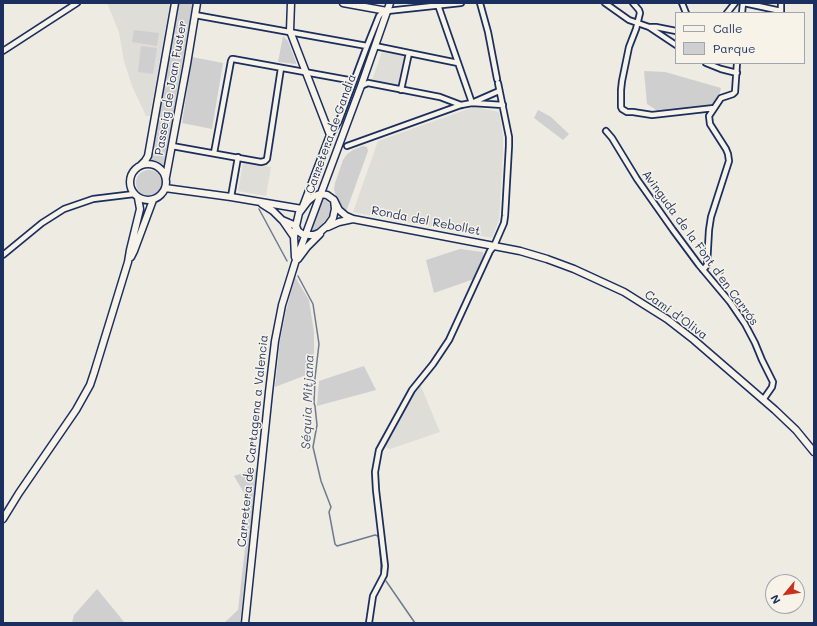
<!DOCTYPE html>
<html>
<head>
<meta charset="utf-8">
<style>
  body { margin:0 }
  #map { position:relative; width:817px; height:626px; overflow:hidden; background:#eeebe2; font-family:Mali,sans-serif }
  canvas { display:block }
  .frame { position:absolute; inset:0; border:4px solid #1b2f5e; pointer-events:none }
  .legend { position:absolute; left:675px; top:12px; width:130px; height:52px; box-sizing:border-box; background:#f7f3e8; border:1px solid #9fa5b1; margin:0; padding:5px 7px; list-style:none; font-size:12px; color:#1b2f5e }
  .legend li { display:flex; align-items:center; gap:8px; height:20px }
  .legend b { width:20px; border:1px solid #9fa5b1 }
  .north { position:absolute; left:765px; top:574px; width:40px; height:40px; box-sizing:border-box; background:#f7f3e8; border:1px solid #9fa5b1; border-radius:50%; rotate:241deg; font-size:11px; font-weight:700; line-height:16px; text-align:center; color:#1b2f5e }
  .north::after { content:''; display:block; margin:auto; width:14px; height:18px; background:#c8321e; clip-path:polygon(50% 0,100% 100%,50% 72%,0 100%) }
</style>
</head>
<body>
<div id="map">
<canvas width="817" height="626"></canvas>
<div class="frame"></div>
<ul class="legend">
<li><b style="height:5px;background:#f7f3e8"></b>Calle</li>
<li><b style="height:11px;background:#cfcfcf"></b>Parque</li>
</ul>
<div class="north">N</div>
</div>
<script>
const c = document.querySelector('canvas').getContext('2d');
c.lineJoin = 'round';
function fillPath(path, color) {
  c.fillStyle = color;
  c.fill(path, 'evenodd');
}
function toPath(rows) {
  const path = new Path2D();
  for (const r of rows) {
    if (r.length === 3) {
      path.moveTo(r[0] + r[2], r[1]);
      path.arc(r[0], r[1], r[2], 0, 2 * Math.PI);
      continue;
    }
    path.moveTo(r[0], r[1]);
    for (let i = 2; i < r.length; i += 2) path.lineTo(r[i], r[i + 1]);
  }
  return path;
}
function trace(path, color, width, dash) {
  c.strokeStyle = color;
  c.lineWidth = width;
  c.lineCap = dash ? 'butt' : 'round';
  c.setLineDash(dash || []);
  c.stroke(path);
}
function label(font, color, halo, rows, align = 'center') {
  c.font = font + ' Mali,sans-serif';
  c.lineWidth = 3;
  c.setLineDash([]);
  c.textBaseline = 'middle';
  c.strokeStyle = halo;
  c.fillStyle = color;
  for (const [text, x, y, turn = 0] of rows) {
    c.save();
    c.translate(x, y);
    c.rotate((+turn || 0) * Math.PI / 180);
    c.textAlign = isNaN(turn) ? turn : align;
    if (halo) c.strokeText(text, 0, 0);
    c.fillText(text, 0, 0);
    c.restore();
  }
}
const built = toPath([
  [107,3,170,3,150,116,146,116,132,86,124,61,119,32],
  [382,52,405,56,399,86,372,80],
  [474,107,499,112,503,135,503,152,499,220,492,238,353,212,378,141],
  [243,162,271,167,266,196,238,191],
  [420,384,440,432,390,449,387,448,385,446,412,395]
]);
const green = toPath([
  [178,3,193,3,164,165,157,161,150,160],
  [134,30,159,33,157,46,132,42],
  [283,36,288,41,296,62,296,64,278,62],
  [141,46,157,48,153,74,138,72],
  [192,57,223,63,212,129,182,123],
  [644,71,665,72,721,88,719,96,712,107,674,111,658,111,647,104],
  [538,110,542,112,551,117,569,134,563,140,534,118],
  [363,146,367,147,368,151,346,212,339,204,336,197,334,189,335,183,343,160,347,154,353,150],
  [149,183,13],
  [322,199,327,201,330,204,331,207,330,214,322,225,315,231,311,232,310,231],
  [460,249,483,252,484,261,474,279,434,293,426,260],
  [295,277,309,300,314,332,314,372,275,387,280,341,286,311],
  [364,366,376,390,317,406,319,381],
  [254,469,257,470,240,623,224,623,238,610,250,503,234,476],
  [97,589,125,623,72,623,74,615]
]);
const stream = toPath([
  [259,209,287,261],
  [298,276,313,304,319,344,315,378,314,403,315,406,317,425,313,447,321,481,331,507,329,512,335,544,337,546,375,535,378,536,379,539,381,564,381,571],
  [386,581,415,623]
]);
const street = toPath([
  [480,3,488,32,497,79],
  [605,3,629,20,649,27,676,45],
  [633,3,639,10,640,13,636,29,629,47,622,81,621,90,621,107,622,109,627,112,633,112,652,115,714,108],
  [682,3,686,13],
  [744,3,781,11],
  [438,5,472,103],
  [727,13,735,3],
  [742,13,743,3],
  [781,13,781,3],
  [195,15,367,46],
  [649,27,656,27,676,31],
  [375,46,458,63],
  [3,51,77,3],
  [706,63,721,69,737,73],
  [361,86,368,83,440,97,461,105],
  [401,90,409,53],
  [474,102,499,91],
  [606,131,612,138,637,179,673,230,699,265,730,302,745,324,755,343,762,360,773,382,772,387,763,400],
  [330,135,339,121,367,46,379,16,383,12,387,11,461,3],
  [172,146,261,162,265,161,267,159,281,68],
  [347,146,461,105,472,103,503,105],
  [214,153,231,61,232,59,233,59,354,81],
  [231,197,238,157],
  [3,255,42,223,64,209,93,199,134,194],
  [703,270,707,265,709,230,711,217,729,161,728,154,726,149,710,124,709,116,721,98,733,94,735,92,737,63],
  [369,623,373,596,384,575,385,566,376,490,375,472,379,450,412,390,433,364,449,340,490,251,494,246,504,223,505,216,509,146,509,137,498,83]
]);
const secondary = toPath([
  [343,3,387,11],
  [148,182,18],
  [140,166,145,161,148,156,175,3],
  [166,177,187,64,197,3],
  [165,188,231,197,302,209,330,135,290,31,291,3],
  [320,194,327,195,334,200,335,209,333,218,328,225,319,233,314,235,310,235,302,234,298,231,296,226,299,213,308,201,314,196,320,194],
  [334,200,339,210,346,216,353,219,520,251,547,259,574,269,624,292,667,319,694,340,775,410,796,430,814,452],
  [262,204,273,211,282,220,296,226,294,237,295,257],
  [283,221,294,237],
  [328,227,339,222,353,219],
  [131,257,134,251,153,200],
  [298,259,307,247,320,234],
  [3,519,19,493,76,410,90,385,94,373,128,262,130,250,140,209,138,198],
  [245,623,269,392,275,341,282,305,295,263,361,86,390,3]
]);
const streetNames = [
  ["Passeig de Joan Fuster",171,88,-80],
  ["Carretera de Gandia",331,134,-70],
  ["Ronda del Rebollet",426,221,11],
  ["Avinguda de la Font d'en Carrós",700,248,54],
  ["Camí d’Oliva",676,315,36],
  ["Carretera de Cartagena a Valencia",253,441,-84]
];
const waterNames = [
  ["Séquia Mitjana",308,402,-88]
];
fillPath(built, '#deddd8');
fillPath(green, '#cfcfcf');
trace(stream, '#6e7992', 1.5);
trace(street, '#1b2f5e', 8);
trace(secondary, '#1b2f5e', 9);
trace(street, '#f7f3e8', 4.5);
trace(secondary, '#f7f3e8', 6);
label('12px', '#1b2f5e', '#f7f3e8', streetNames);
label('italic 13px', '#455478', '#f7f3e8', waterNames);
</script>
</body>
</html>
